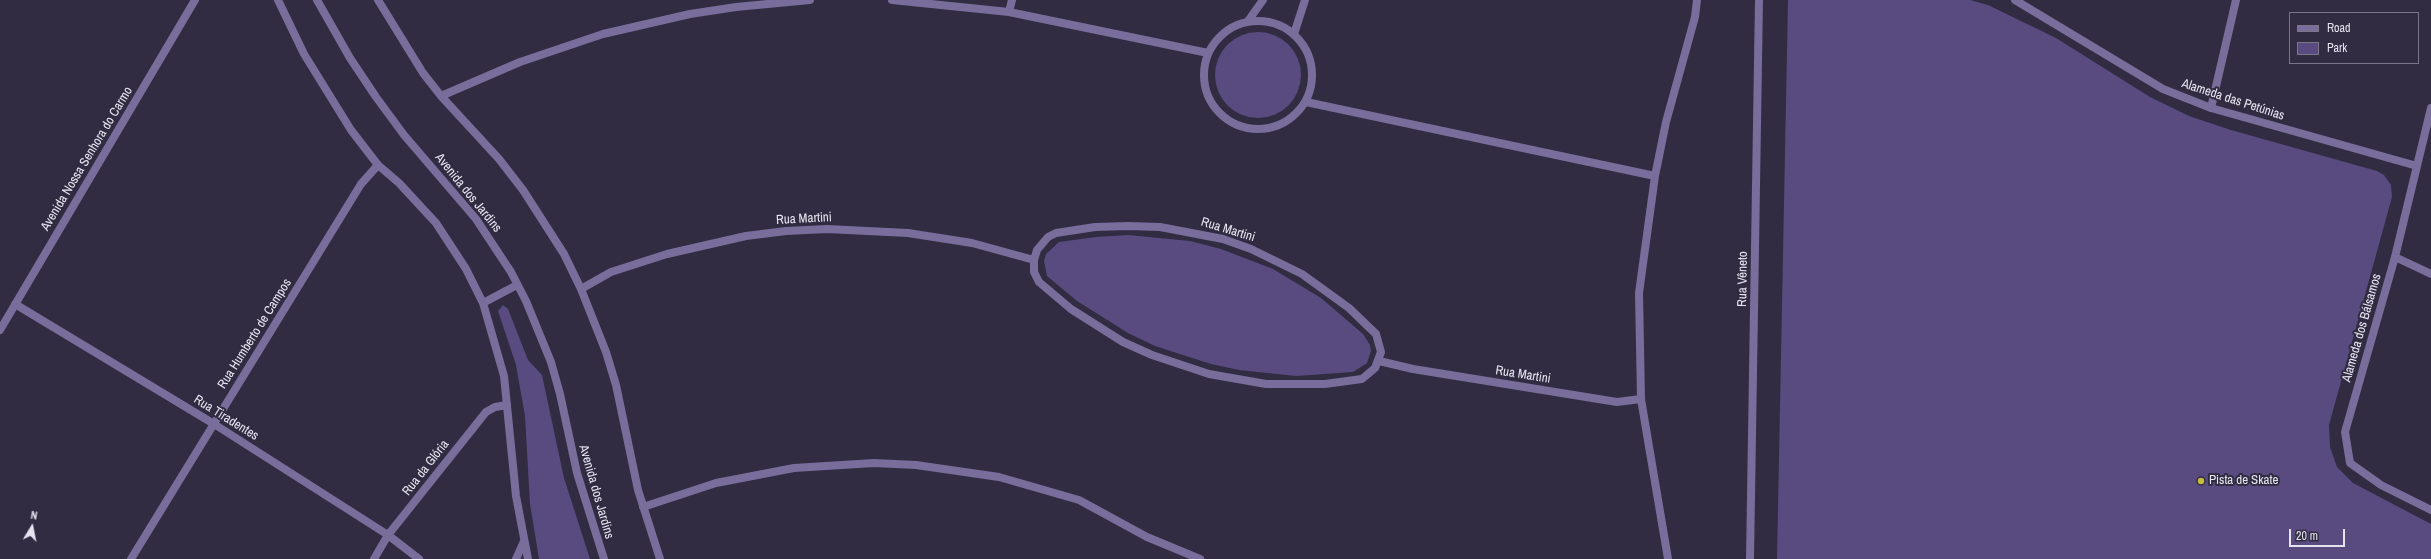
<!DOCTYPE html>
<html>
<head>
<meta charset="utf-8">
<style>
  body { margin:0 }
  #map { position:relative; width:2431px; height:559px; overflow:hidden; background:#312c41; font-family:"Archivo Narrow",sans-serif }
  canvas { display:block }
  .legend { position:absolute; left:2289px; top:12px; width:130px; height:52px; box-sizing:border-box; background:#312c41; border:1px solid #7a7688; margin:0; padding:5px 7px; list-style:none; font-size:12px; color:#e7e4f2 }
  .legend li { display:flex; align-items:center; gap:8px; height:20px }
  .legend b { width:20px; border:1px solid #7a7688 }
  .north { position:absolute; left:12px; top:507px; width:40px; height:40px; -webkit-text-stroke:3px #312c41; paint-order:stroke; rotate:10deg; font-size:11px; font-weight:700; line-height:16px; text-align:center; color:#e7e4f2 }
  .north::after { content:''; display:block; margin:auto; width:14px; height:18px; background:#e7e4f2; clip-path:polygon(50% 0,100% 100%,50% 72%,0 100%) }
  .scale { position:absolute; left:2289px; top:529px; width:56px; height:18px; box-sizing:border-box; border:2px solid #e7e4f2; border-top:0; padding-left:5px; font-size:12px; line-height:14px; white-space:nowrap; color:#e7e4f2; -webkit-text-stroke:3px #312c41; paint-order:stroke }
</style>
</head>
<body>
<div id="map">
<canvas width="2431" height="559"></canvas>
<ul class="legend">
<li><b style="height:5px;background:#786d9b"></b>Road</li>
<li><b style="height:11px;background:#594b7f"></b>Park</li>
</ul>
<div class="north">N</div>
<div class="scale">20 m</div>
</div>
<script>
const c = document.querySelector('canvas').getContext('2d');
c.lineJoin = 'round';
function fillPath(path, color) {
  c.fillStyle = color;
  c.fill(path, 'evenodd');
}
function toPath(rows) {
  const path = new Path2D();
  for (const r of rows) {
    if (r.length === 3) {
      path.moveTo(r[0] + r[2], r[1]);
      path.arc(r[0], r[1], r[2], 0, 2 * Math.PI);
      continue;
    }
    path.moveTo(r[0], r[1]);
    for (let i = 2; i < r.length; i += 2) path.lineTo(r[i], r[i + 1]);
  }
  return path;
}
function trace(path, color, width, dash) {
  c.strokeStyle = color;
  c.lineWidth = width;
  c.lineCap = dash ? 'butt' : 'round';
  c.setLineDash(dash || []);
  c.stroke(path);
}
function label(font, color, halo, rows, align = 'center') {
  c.font = font + ' "Archivo Narrow",sans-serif';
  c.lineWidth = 4;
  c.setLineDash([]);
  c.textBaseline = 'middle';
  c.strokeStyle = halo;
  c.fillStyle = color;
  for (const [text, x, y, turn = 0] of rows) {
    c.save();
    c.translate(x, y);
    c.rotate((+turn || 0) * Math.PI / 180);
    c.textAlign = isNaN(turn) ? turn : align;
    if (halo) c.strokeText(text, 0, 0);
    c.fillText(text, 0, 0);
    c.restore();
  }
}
const green = toPath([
  [1788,0,1970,0,1988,5,2056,38,2150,97,2189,116,2231,130,2377,171,2384,175,2391,185,2392,197,2329,425,2330,447,2337,467,2353,483,2431,524,2431,559,1777,559],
  [1258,75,43],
  [1128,235,1190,241,1221,249,1273,269,1321,298,1363,334,1370,345,1371,351,1367,363,1353,372,1296,376,1239,370,1211,364,1155,346,1128,333,1077,301,1047,276,1044,261,1046,254,1059,242,1096,237],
  [503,305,508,309,528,360,542,375,564,478,590,559,539,559,530,504,525,416,516,365,498,311]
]);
const minor = toPath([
  [378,0,423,73,441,96,499,159,523,190,564,254,581,289,606,352,616,385,638,490,660,559],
  [892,0,1009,12,1208,53],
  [2015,0,2163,89,2211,108,2417,166],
  [1009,12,1012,0],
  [1258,75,54],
  [1248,21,1263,0],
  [1294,34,1305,0],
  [441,96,520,62,603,34,690,14,736,7,810,0],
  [1306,102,1655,176],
  [2211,108,2236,0],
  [2431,108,2395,257,2345,432,2350,463,2381,485,2431,510],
  [1128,226,1160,227,1223,239,1251,249,1302,274,1349,308,1376,334,1381,352,1375,368,1362,379,1325,384,1266,384,1209,374,1152,355,1123,342,1071,309,1039,282,1034,272,1034,260,1037,250,1048,237,1056,233,1095,227,1128,226],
  [2395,257,2431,274],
  [581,289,611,272,667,254,746,236,786,231,827,229,908,233,972,243,1034,260],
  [15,304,214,424,388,535,419,559],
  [0,330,195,0],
  [1379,361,1413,369,1617,402,1641,399],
  [643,507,716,483,794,468,874,463,916,465,999,477,1079,500,1147,537,1200,559],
  [131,559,361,184,378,165],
  [374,559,388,535,486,412,495,407,507,405],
  [516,559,524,541],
  [1668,559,1641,399,1639,293,1655,176,1666,122,1695,17,1697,0]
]);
const tertiary = toPath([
  [278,0,304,54,351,130,378,165,399,183,436,223,466,269,483,303,504,376,516,496,528,559],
  [317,0,350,58,376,97,404,135,476,219,511,272,526,301,551,362,560,394,577,473,604,559],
  [483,303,517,285],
  [1750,559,1759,0]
]);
const markers = [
  [2201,481,4,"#c4bd3e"]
];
const streetNames = [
  ["Alameda das Petúnias",2233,100,18],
  ["Avenida Nossa Senhora do Carmo",87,159,-59],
  ["Avenida dos Jardins",468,193,51],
  ["Rua Martini",804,219,-3],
  ["Rua Martini",1228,230,17],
  ["Rua Vêneto",1743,279,-89],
  ["Alameda dos Bálsamos",2362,328,-74],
  ["Rua Humberto de Campos",255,334,-58],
  ["Rua Martini",1523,375,9],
  ["Rua Tiradentes",226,418,32],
  ["Rua da Glória",426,468,-52],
  ["Avenida dos Jardins",596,492,74]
];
const poiNames = [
  ["Pista de Skate",2209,481]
];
fillPath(green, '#594b7f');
trace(minor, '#786d9b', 8);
trace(tertiary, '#786d9b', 8);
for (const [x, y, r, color] of markers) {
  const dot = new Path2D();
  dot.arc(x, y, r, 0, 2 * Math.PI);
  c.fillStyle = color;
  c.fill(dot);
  trace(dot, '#312c41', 1.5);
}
label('13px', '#e7e4f2', '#312c41', streetNames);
label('13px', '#e7e4f2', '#312c41', poiNames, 'left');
</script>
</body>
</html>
